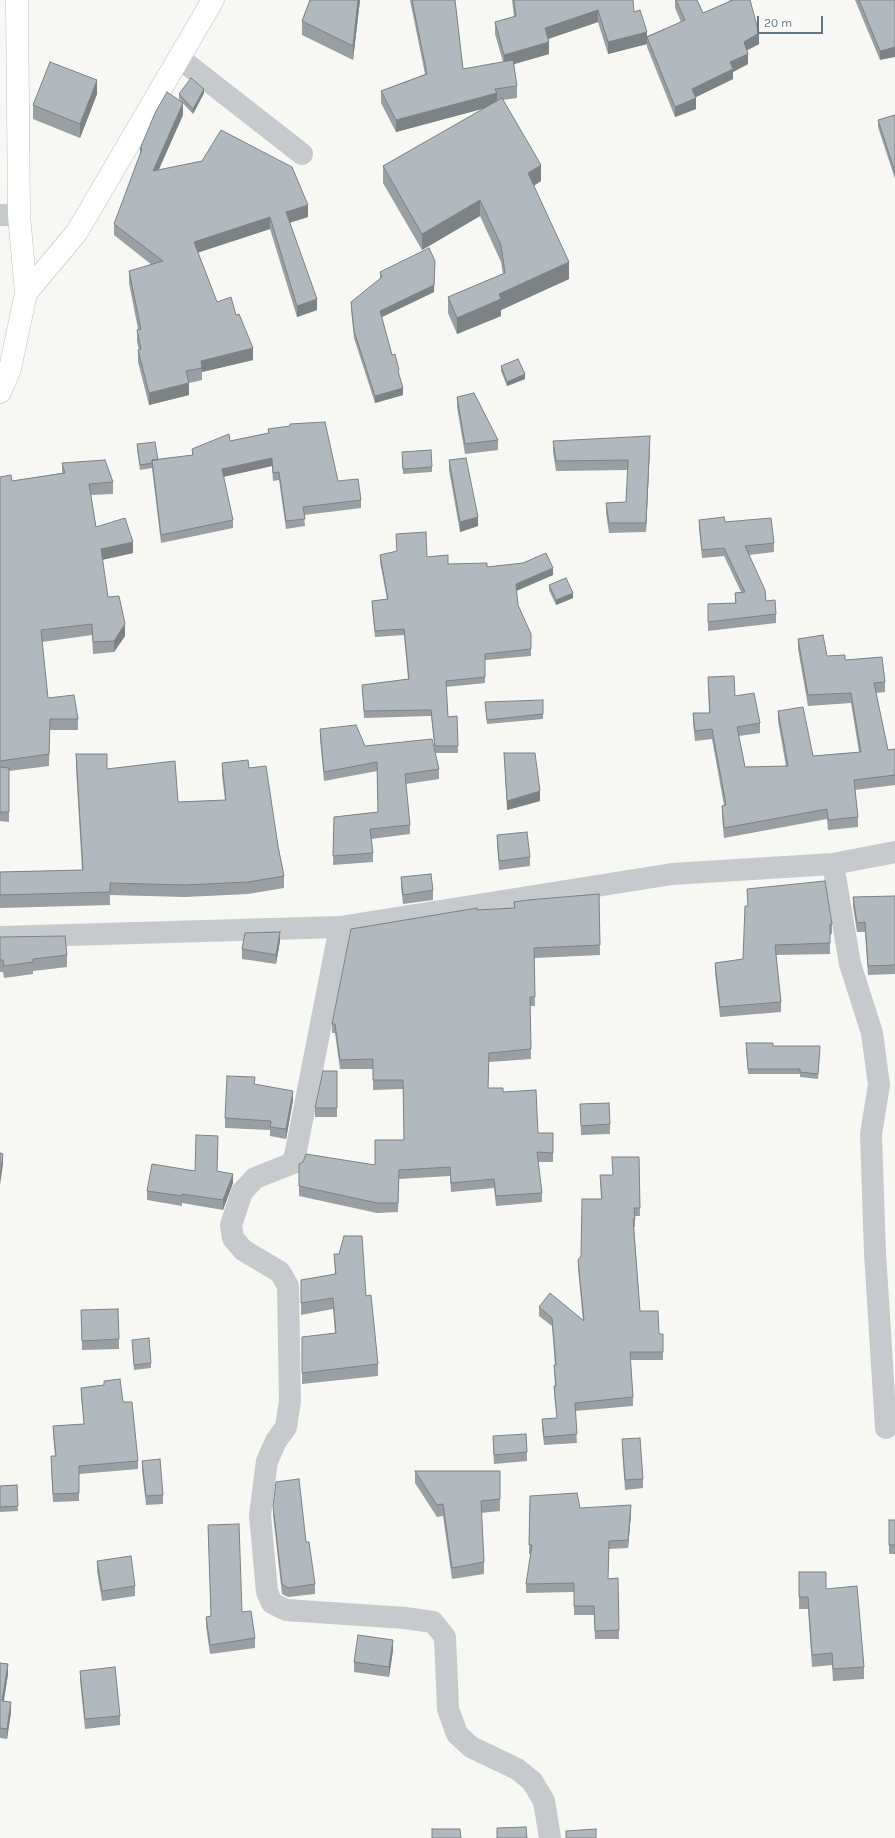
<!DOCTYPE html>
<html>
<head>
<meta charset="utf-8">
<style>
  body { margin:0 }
  #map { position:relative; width:895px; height:1838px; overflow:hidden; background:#f7f7f4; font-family:Karla,sans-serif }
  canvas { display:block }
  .scale { position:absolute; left:757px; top:16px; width:66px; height:18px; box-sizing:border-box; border:2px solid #647487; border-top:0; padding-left:5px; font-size:12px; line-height:14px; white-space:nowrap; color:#647487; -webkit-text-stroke:3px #fff; paint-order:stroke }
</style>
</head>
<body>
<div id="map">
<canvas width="895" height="1838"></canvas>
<div class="scale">20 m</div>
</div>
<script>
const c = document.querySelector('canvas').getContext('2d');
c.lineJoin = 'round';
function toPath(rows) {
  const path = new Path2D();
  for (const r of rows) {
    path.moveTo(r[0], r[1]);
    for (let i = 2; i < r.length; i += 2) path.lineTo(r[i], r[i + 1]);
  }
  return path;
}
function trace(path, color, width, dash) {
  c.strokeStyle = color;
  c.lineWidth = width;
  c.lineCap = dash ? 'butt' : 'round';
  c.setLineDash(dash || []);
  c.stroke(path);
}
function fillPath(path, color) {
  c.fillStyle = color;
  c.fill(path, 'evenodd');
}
const minor = toPath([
  [179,58,302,154],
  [0,215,19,215],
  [833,864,850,964,872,1033,879,1085,871,1134,875,1253,886,1428],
  [340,927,296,1151,293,1163,255,1178,242,1192,231,1225,233,1238,243,1250,280,1272,288,1286,290,1401,286,1427,276,1441,267,1461,260,1515,267,1592,272,1603,286,1610,405,1618,433,1622,445,1637,448,1709,457,1734,471,1747,517,1769,532,1781,544,1801,550,1838],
  [0,937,340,927,672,874,833,864,895,852]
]);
const major = toPath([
  [26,293,77,232,213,0],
  [0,392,10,369,26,293,19,215,17,0]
]);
const wall = toPath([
  [310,0,360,0,353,60,302,35,302,21],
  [410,0,455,0,463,69,503,62,495,34,495,22,514,17,512,0,633,0,634,12,647,36,681,22,675,8,675,0,697,0,703,13,730,1,729,0,750,0,759,44,747,50,748,64,733,72,733,79,696,97,696,109,675,117,647,47,647,44,608,54,598,22,548,39,549,54,514,64,517,86,517,98,503,100,541,181,534,186,569,279,501,310,501,316,457,334,448,313,448,297,503,274,501,262,480,216,422,250,383,183,383,166,485,108,396,132,381,103,381,91,425,74],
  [855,0,895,0,880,60],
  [204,93,193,114,179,99,179,94],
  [97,94,80,138,33,119,33,105],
  [183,115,158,170,308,217,290,222,317,310,297,317,270,229,198,252,217,302,236,315,253,360,202,372,202,380,189,383,189,395,149,405,138,362,138,350,139,350,137,342,137,330,138,329,129,283,129,271,152,265,114,235,114,224,140,157,140,149],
  [895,115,895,179,878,127,878,120],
  [380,272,434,292,382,317,392,355,399,375,403,395,375,403,354,338,351,309,351,302,380,279],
  [501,366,525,379,507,386,501,371],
  [457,397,498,440,498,450,465,454,457,407],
  [268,429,338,481,361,500,361,508,304,515,305,526,286,529,279,480,273,481,272,466,223,477,233,520,233,528,161,543,152,468,140,470,137,449,137,444,158,460,192,455,192,449,268,433],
  [553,441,650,446,646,532,609,533,606,513,606,503,626,502,628,470,556,471,553,451],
  [402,457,432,467,432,472,403,474],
  [449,460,478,526,460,532,449,470],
  [62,463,113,482,113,494,91,495,96,527,133,553,102,560,108,597,125,636,114,652,93,654,92,635,42,642,48,698,78,719,78,730,50,730,49,766,9,771,9,822,0,821,0,477,12,481,62,473],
  [699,520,725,522,774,543,774,552,749,555,766,601,776,614,776,623,708,631,708,604,735,603,735,593,741,592,724,556,702,558,699,528],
  [396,534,427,557,448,564,487,567,553,575,516,591,518,605,531,634,531,656,485,660,485,683,446,687,448,717,457,716,458,753,435,753,439,769,439,779,406,784,410,825,410,834,371,839,373,853,373,862,333,865,334,817,378,812,377,771,324,781,320,739,320,729,365,746,435,752,431,716,364,718,362,685,408,679,404,635,375,637,372,608,372,601,387,599,380,562,380,555,397,551],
  [549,585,573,598,556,605,549,590],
  [798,639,827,656,845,660,885,682,885,692,876,693,888,750,895,749,895,785,855,790,858,817,858,827,828,830,827,819,724,838,722,816,722,806,724,805,712,739,695,741,693,723,693,713,709,713,708,677,735,696,760,723,760,733,739,736,745,767,786,766,778,721,778,711,813,756,859,752,851,703,808,706,798,649],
  [485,702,543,714,543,719,487,724],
  [504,753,540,801,507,810],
  [76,754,178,802,225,800,222,775,222,763,249,768,278,846,284,876,284,888,248,894,185,897,110,895,110,905,0,908,0,872,82,870,76,767],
  [497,835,530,857,530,866,499,870,497,844],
  [401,877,433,890,433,900,403,904,401,886],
  [747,889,832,924,832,934,830,934,830,954,776,955,781,1002,781,1012,720,1017,715,973,715,963,743,959,748,906],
  [599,894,600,955,534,958,535,1006,530,1006,531,1059,489,1062,488,1088,503,1092,538,1133,553,1133,553,1162,538,1162,542,1193,542,1202,496,1206,494,1188,451,1192,450,1176,399,1179,398,1212,377,1213,299,1196,299,1164,375,1165,404,1140,403,1089,373,1090,373,1069,340,1069,335,1033,332,1033,332,1024,477,910,514,908,514,902],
  [895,896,895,974,868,975,865,932,857,932,853,907,853,897],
  [0,937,67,955,67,967,33,971,33,974,4,978,3,972,0,972],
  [280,941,276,964,242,959,242,949],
  [773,1046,820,1051,818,1079,800,1077,800,1074,748,1074,746,1048],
  [337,1071,337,1117,315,1117,315,1108],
  [255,1085,293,1100,286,1139,270,1136,270,1130,225,1128,225,1118],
  [580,1104,610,1124,610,1134,581,1135],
  [218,1145,217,1171,233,1183,223,1210,182,1203,182,1206,147,1200,147,1191,195,1171],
  [639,1157,640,1216,635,1216,635,1227,634,1227,640,1311,659,1334,663,1334,663,1360,630,1360,633,1397,633,1406,575,1411,577,1443,544,1445,542,1427,542,1419,557,1418,554,1394,554,1386,555,1386,554,1365,555,1365,552,1326,539,1316,539,1307,583,1321,578,1268,578,1260,581,1256,601,1199,600,1175,613,1175],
  [334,1254,366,1296,378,1364,378,1376,302,1384,302,1337,335,1333,333,1309,301,1315,301,1280,335,1274],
  [81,1310,119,1339,119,1349,82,1350],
  [132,1340,151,1363,151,1368,134,1370],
  [104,1381,123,1402,138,1461,138,1469,79,1474,79,1501,53,1502,51,1464,55,1456,53,1434,53,1426,84,1424,81,1396,81,1388,104,1385],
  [493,1436,527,1452,527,1461,494,1464,493,1446],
  [622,1439,643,1479,643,1488,625,1490,622,1448],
  [142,1461,163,1495,163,1504,146,1505,142,1470],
  [415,1471,500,1471,500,1511,481,1513,484,1562,484,1574,452,1579,443,1516,437,1517,415,1483],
  [17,1485,18,1511,0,1512,0,1486],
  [530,1496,580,1508,631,1514,628,1548,609,1549,608,1579,618,1578,619,1639,595,1639,594,1615,574,1615,574,1592,526,1593,526,1584,531,1554,529,1554],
  [273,1506,315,1584,315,1594,288,1597,282,1594,273,1515],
  [889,1520,895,1520,895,1554,889,1554],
  [208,1525,242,1612,255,1638,255,1648,210,1654,206,1626,206,1617,211,1616],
  [97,1561,135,1586,135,1596,102,1601,97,1571],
  [799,1572,826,1589,864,1667,864,1679,833,1681,832,1665,812,1667,808,1609,799,1609],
  [393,1650,389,1677,354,1672,354,1662],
  [0,1663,8,1674,4,1701,11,1712,7,1739,0,1738],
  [80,1671,120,1716,120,1725,85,1729,80,1680]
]);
const shadedWall = toPath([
  [358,0,360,0,353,60,353,46],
  [598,10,598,22,545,40,545,28],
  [647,32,647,44,608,54,608,42],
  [759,33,759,44,744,52,744,42],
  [549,42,549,54,504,67,504,55],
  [895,47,895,57,880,60,880,51],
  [748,54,748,64,733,72,733,79,692,99,692,89,730,62],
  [97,80,97,94,80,138,80,124],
  [204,89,204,93,193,114,193,109],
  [497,93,497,105,396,132,396,120],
  [696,98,696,109,675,117,675,107],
  [183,103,183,115,153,183,153,171],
  [541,165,541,181,528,189,528,173],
  [480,200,480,216,422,250,422,234],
  [308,205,308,217,286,224,286,212],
  [270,217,270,229,194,254,194,242],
  [435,261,434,292,380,318,380,311],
  [569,262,569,279,501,310,501,316,457,334,457,318,499,294],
  [317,299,317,310,297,317,297,306],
  [253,348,253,360,202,372,201,361],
  [525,374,525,379,507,386,507,382],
  [189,383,189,395,149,405,149,393],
  [403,388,403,395,375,403,375,396],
  [650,436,650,446,646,532,646,523],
  [272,458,272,466,222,477,222,469],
  [478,517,478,526,460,532,460,522],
  [133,542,133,553,101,560,101,549],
  [553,568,553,575,516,591,516,584],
  [573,593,573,598,556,605,556,600],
  [125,624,125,636,114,652,114,641],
  [540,791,540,801,507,810,507,801],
  [280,932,280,941,276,964,276,955],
  [293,1091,293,1100,286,1139,286,1129],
  [3,1154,3,1164,0,1185,0,1176],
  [233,1174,233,1183,223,1210,223,1200],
  [631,1505,631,1514,628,1548,628,1540],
  [393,1640,393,1650,389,1677,389,1667],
  [8,1664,8,1674,2,1710,2,1701],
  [11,1702,11,1712,7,1739,7,1729]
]);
const building = toPath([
  [310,0,358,0,353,46,302,21,310,0],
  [412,0,455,0,463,69,513,60,517,86,495,89,497,93,396,120,381,91,427,74,412,0],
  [514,0,633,0,634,12,640,10,647,32,608,42,598,10,545,28,549,42,504,55,495,22,516,16,514,0],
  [676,0,697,0,703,13,733,0,750,0,759,33,744,42,748,54,730,62,733,69,692,89,696,98,675,107,647,37,685,20,676,0],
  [859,0,895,0,895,47,880,51,859,0],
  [50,62,97,80,80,124,33,105,50,62],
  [191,78,204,89,193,109,179,94,191,78],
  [167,92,183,103,153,171,202,161,221,130,292,167,308,205,286,212,317,299,297,306,270,217,194,242,217,302,231,297,236,315,239,314,253,348,201,361,202,368,186,371,189,383,149,393,138,350,141,349,137,330,141,329,129,271,163,261,114,224,142,149,140,149,155,113,167,92],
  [502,98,541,165,528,173,569,262,499,294,501,299,457,318,448,297,505,273,501,245,480,200,422,234,383,166,502,98],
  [895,115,895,172,878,120,895,115],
  [429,248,435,261,434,285,380,311,392,355,395,354,399,370,398,371,403,388,375,396,354,331,351,302,382,277,380,272,429,248],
  [518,359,525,374,507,382,501,366,518,359],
  [474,393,498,440,465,444,457,397,474,393],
  [325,422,338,481,358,479,361,500,303,507,305,519,286,521,279,472,273,473,272,458,222,469,233,520,161,535,152,460,193,455,192,449,229,434,230,441,269,433,268,429,290,426,290,424,325,422],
  [650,436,646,523,609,523,606,503,626,502,628,460,556,461,553,441,650,436],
  [155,442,158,460,152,460,152,463,140,465,137,444,155,442],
  [431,450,432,467,403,469,402,452,431,450],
  [466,458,478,517,460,522,449,460,466,458],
  [105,460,113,482,89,484,96,527,125,518,133,542,101,549,108,597,119,596,125,624,114,641,93,642,92,624,41,630,48,698,74,695,78,719,50,719,49,754,0,761,0,477,11,475,12,481,65,473,62,463,105,460],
  [724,517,725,522,771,518,774,543,745,546,765,590,766,601,775,600,776,614,708,622,708,604,736,603,735,593,745,592,724,548,702,550,699,520,724,517],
  [426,532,427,557,448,555,448,564,487,563,487,567,523,563,546,553,553,568,516,584,518,605,531,634,531,649,485,654,485,677,446,681,448,717,457,716,458,746,435,746,431,710,364,711,362,685,409,679,404,629,375,631,372,601,388,599,380,555,397,551,396,534,426,532],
  [566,578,573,593,556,600,549,585,566,578],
  [823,635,827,656,845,655,845,660,882,657,885,682,874,683,888,750,895,749,895,775,854,780,858,817,828,820,827,809,724,828,722,806,726,805,712,729,695,731,693,713,710,713,708,677,734,676,735,696,754,693,760,723,737,727,745,767,788,766,778,711,803,707,813,756,861,752,851,693,808,695,798,639,823,635],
  [543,700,543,714,487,720,485,702,543,700],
  [356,725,365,746,432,739,439,769,405,774,410,825,370,829,373,853,333,856,334,817,378,812,377,762,324,772,320,729,356,725],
  [504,753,535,753,540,791,507,801,504,753],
  [76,754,107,754,107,769,175,761,178,802,226,800,222,763,248,760,249,768,266,766,278,846,284,876,248,882,185,885,110,883,110,892,0,895,0,872,83,870,76,754],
  [0,767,9,768,9,812,0,812,0,767],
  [527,832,530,857,499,861,497,835,527,832],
  [431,874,433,890,403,895,401,877,431,874],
  [825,881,832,924,830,924,830,943,775,945,781,1002,720,1007,715,963,743,959,745,906,748,906,747,889,825,881],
  [599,894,600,945,534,948,535,997,530,997,531,1049,489,1053,488,1088,503,1088,503,1092,536,1090,538,1133,553,1133,553,1153,537,1152,542,1193,496,1196,494,1179,451,1183,450,1167,399,1170,398,1203,377,1203,299,1186,299,1164,303,1162,306,1154,375,1165,375,1140,404,1140,403,1080,373,1080,373,1059,340,1060,335,1024,332,1024,351,929,477,908,477,910,515,908,514,902,528,900,599,894],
  [895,896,895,965,868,966,865,922,857,923,853,897,895,896],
  [280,932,276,955,242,949,245,933,280,932],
  [65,936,67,955,33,959,33,962,4,966,3,960,0,960,0,937,65,936],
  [746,1043,773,1043,773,1046,820,1046,818,1074,800,1072,800,1069,748,1069,746,1043],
  [323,1071,337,1071,337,1108,315,1108,323,1071],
  [227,1076,255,1077,254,1084,293,1091,286,1129,270,1127,271,1121,225,1118,227,1076],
  [609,1103,610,1124,581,1126,580,1104,609,1103],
  [196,1135,218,1136,217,1171,233,1174,223,1200,182,1194,182,1196,147,1191,152,1164,195,1171,196,1135],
  [0,1153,3,1154,0,1176,0,1153],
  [612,1157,639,1157,640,1208,634,1208,635,1219,633,1219,640,1311,658,1311,659,1334,663,1334,663,1352,630,1352,633,1397,575,1403,577,1434,544,1437,542,1419,557,1418,554,1386,556,1386,554,1365,556,1365,552,1318,539,1307,550,1293,584,1321,578,1260,581,1256,582,1199,602,1199,600,1175,613,1175,612,1157],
  [344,1236,362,1236,366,1296,371,1295,378,1364,302,1373,302,1337,336,1333,333,1298,301,1303,301,1280,336,1274,334,1254,339,1254,344,1236],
  [118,1309,119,1339,82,1341,81,1310,118,1309],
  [149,1338,151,1363,134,1365,132,1340,149,1338],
  [120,1379,123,1402,132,1402,138,1461,79,1466,79,1493,53,1494,51,1456,56,1456,53,1426,84,1424,81,1388,104,1385,104,1381,120,1379],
  [526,1434,527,1452,494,1455,493,1436,526,1434],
  [640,1438,643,1479,625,1480,622,1439,640,1438],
  [160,1459,163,1495,146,1496,142,1461,160,1459],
  [415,1471,500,1471,500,1499,481,1501,484,1562,452,1568,443,1504,437,1505,415,1471],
  [299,1479,306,1542,309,1542,315,1584,288,1588,282,1584,273,1506,276,1482,299,1479],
  [17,1485,18,1506,0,1507,0,1486,17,1485],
  [577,1493,580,1508,631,1505,628,1540,609,1541,608,1579,618,1578,619,1630,595,1631,594,1606,574,1606,574,1583,526,1584,532,1545,529,1545,530,1496,577,1493],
  [889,1520,895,1520,895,1545,889,1545,889,1520],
  [239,1524,242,1612,251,1611,255,1638,210,1645,206,1617,211,1616,208,1525,239,1524],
  [131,1556,135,1586,102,1591,97,1561,131,1556],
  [799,1572,826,1572,826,1589,857,1586,864,1667,833,1669,832,1653,812,1655,808,1597,799,1597,799,1572],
  [358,1635,393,1640,389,1667,354,1662,358,1635],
  [0,1663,8,1664,2,1701,11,1702,7,1729,0,1728,0,1663],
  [115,1667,120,1716,85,1719,80,1671,115,1667],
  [526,1827,527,1838,497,1838,497,1828,526,1827],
  [432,1829,460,1829,461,1838,432,1838,432,1829],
  [596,1829,596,1838,566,1838,566,1831,596,1829]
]);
trace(major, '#bbbec2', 23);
trace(minor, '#c6cacd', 22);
trace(major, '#fff', 22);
fillPath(wall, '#999fa3');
fillPath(shadedWall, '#7d8285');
fillPath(building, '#b2b9be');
trace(building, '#7d8285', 1);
</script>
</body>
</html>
